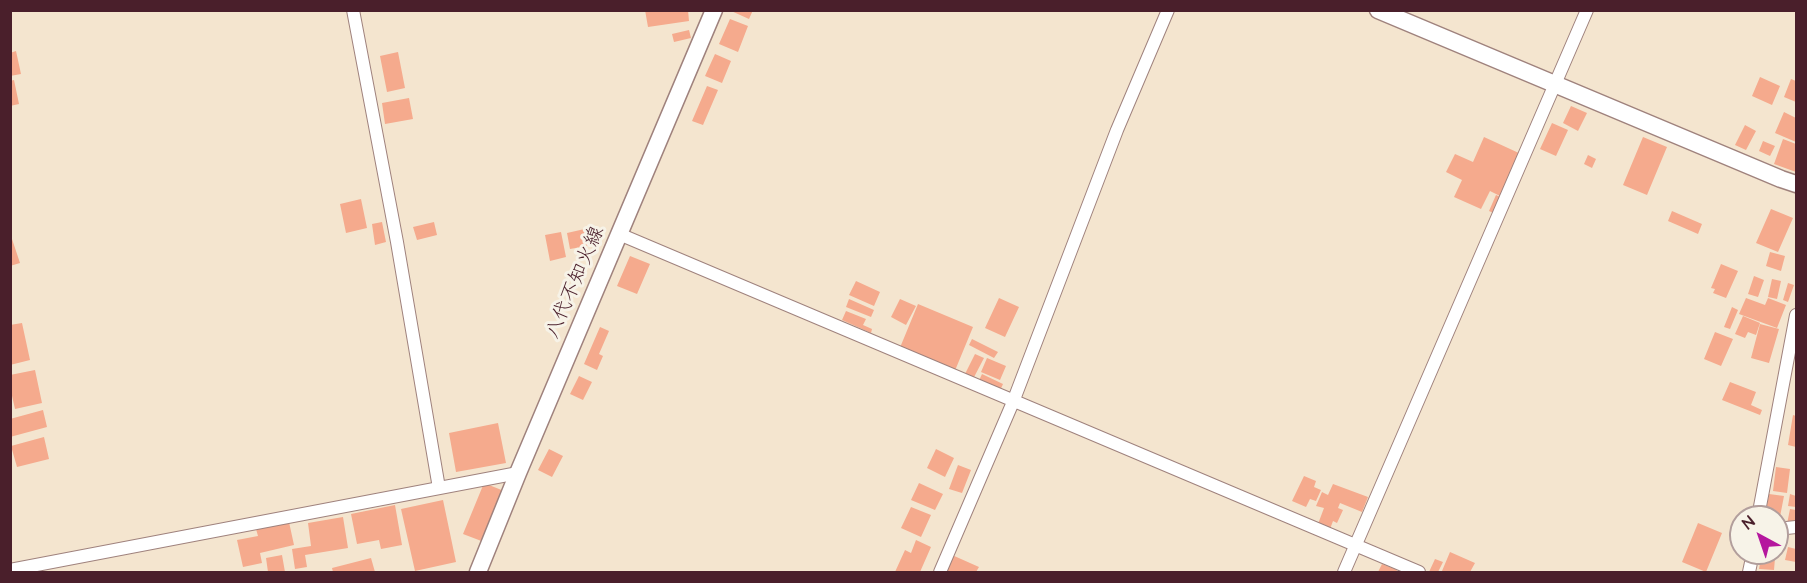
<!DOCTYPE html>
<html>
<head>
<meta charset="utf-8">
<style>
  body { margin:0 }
  #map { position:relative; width:1807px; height:583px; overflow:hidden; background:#f4e5cf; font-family:"Architects Daughter",sans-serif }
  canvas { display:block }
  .frame { position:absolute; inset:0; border:12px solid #4a1f2b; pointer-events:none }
  .north { position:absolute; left:1729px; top:505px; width:60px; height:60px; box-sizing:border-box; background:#f7f3e8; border:2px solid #b29e9c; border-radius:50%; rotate:320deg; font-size:16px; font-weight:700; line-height:24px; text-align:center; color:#4a1f2b }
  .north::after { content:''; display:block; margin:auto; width:21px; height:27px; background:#b5179e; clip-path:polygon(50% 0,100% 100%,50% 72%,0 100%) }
</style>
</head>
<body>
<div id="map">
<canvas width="1807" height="583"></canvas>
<div class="frame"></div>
<div class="north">N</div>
</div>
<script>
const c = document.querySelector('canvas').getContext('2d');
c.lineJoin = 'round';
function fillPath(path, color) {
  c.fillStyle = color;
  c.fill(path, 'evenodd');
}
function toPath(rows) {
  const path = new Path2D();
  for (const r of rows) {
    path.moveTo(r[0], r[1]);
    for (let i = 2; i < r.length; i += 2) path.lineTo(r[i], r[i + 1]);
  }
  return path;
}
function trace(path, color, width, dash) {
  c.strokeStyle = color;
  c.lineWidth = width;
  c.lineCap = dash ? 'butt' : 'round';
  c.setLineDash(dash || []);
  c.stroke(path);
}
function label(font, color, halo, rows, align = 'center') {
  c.font = font + ' "Architects Daughter","Klee One",sans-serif';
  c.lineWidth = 6;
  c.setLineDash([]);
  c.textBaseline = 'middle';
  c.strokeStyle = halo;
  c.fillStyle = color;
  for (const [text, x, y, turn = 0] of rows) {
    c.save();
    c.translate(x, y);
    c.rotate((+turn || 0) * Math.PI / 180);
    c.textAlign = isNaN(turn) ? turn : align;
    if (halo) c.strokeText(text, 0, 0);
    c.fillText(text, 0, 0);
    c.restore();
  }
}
const building = toPath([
  [645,10,688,10,689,21,648,27],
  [729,10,753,10,749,19],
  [730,19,748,26,738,52,719,44],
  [689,30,691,38,674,42,672,34],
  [16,51,21,74,10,76,10,53],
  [398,52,405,88,387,92,380,56],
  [715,54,731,61,722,83,705,76],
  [1760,77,1780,86,1772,105,1752,96],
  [1791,79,1796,81,1796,102,1784,97],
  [14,80,19,104,10,106,10,81],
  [707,86,718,90,703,125,692,121],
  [409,98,413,119,385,124,382,103],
  [1571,106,1587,113,1578,131,1563,123],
  [1784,112,1796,118,1796,142,1775,133],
  [1552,123,1568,130,1556,156,1540,149],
  [1745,125,1756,131,1746,150,1735,145],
  [1484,137,1521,154,1502,197,1490,191,1481,209,1454,197,1462,180,1446,172,1455,154,1473,162],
  [1643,137,1667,147,1647,195,1623,185],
  [1783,139,1796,144,1796,172,1774,164],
  [1763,141,1775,146,1770,156,1759,151],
  [1588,155,1596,159,1592,168,1584,164],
  [1496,195,1505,199,1498,215,1489,211],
  [361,199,367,228,346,233,340,204],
  [1771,209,1793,218,1778,252,1756,243],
  [1672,211,1702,224,1698,234,1668,221],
  [382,222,386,242,375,245,372,224],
  [434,222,437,235,417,240,413,227],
  [589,228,592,245,570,249,567,233],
  [561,232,566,257,550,261,545,235],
  [10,233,20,263,10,266],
  [1770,252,1785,256,1781,271,1766,266],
  [630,256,650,264,637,294,617,286],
  [1721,264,1738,271,1726,298,1713,293,1715,289,1711,288],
  [1754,276,1764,280,1758,297,1748,294],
  [1772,279,1781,281,1777,299,1768,297],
  [856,281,880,292,874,306,849,295],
  [1788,283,1794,285,1788,302,1783,300],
  [999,298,1019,307,1005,337,985,328],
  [1746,298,1765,305,1768,298,1786,305,1777,328,1739,314],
  [849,299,874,310,871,317,846,307],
  [900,299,916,306,906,325,891,317],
  [918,304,973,327,954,373,899,350],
  [1732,307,1738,310,1730,329,1724,327],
  [846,311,866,319,863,325,872,329,871,333,842,320],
  [1743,316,1760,323,1756,335,1748,332,1745,338,1735,334],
  [22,323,30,360,10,365,10,325],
  [1760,324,1779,329,1769,363,1751,358],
  [600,327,609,331,599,354,603,356,597,370,584,364],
  [1715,332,1733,339,1721,366,1704,359],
  [972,339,998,352,994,358,969,345],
  [975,354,984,358,972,381,965,374],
  [987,358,1006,366,1000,380,981,372],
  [35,370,42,403,15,409,10,387,10,375],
  [982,374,1003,384,998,395,977,385],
  [579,376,592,382,583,400,570,394],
  [1730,382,1756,392,1751,405,1762,410,1760,415,1722,400],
  [43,410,47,427,10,437,10,419],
  [1793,415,1796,416,1796,447,1788,445],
  [498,423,506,463,456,472,449,433],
  [44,437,49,459,17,467,11,446],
  [549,449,563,456,552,477,538,470],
  [936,449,954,458,945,477,927,468],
  [958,465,971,470,962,493,949,489],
  [1776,467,1790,469,1787,493,1773,491],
  [1304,476,1316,481,1314,487,1321,490,1316,501,1310,499,1306,507,1292,501],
  [484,483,504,491,484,542,463,534],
  [919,483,943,494,935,510,911,500],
  [1333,484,1368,497,1362,512,1340,503,1338,508,1343,510,1337,523,1333,521,1330,529,1318,524,1324,508,1316,506,1322,492,1328,495],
  [1769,494,1784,496,1778,527,1777,517,1765,517],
  [1790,494,1796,496,1796,507,1788,506],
  [443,500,456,562,415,571,401,509],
  [395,505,402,545,381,549,379,540,357,544,351,514],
  [911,507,931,515,921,537,901,528],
  [1790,509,1796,510,1796,525,1787,524],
  [343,517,348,548,305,555,307,567,295,569,292,549,311,546,308,523],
  [289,522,294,545,260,553,262,563,243,567,237,540,258,536,256,529],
  [1698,523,1722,533,1706,572,1682,562],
  [916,540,931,547,920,572,895,572,905,550,911,553],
  [1788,547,1796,549,1796,562,1785,560],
  [1450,552,1475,563,1470,572,1442,571],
  [282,555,285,572,268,572,266,558],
  [952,555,979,567,976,572,944,572],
  [1761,557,1775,558,1774,570,1759,569],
  [371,558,375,572,333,572,332,568],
  [1435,559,1443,562,1438,572,1429,572],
  [1382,564,1397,570,1396,572,1378,572]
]);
const minor = toPath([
  [353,10,397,242,439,488],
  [619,234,1419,572],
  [1758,517,1796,315],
  [1777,529,1796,527],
  [10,570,518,473],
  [940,572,1013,402,1117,130,1168,10],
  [1344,572,1587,10],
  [1749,572,1753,553]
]);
const secondary = toPath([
  [1378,10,1781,179,1796,184],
  [478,572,518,473,714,10]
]);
const streetNames = [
  ["八代不知火線",576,283,-67]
];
fillPath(building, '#f5aa8d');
trace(minor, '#9f827d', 14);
trace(secondary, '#9f827d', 19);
trace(minor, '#fff', 12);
trace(secondary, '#fff', 16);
label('20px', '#4a1f2b', '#f7f3e8', streetNames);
</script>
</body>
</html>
